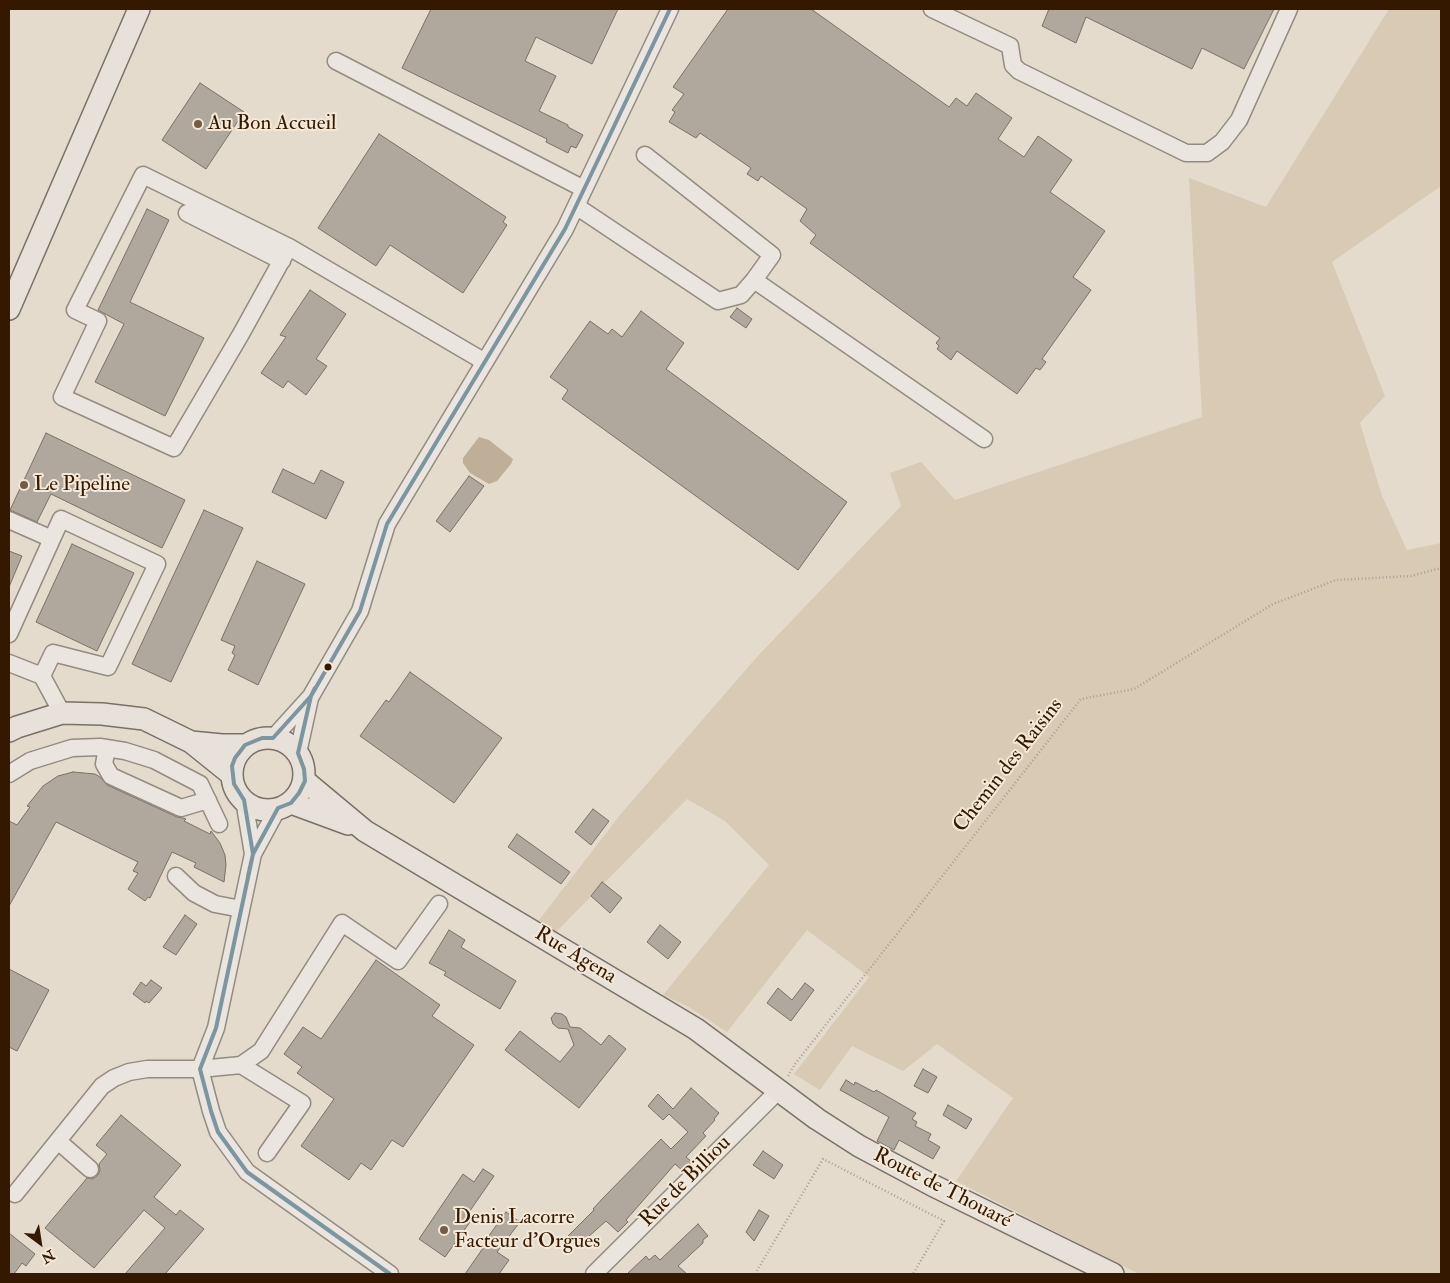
<!DOCTYPE html>
<html>
<head>
<meta charset="utf-8">
<style>
  body { margin:0 }
  #map { position:relative; width:1450px; height:1283px; overflow:hidden; background:#e4dbcd; font-family:"IM FELL Double Pica",serif }
  canvas { display:block }
  .frame { position:absolute; inset:0; border:10px solid #341800; pointer-events:none }
  .north { position:absolute; left:15px; top:1218px; width:50px; height:50px; -webkit-text-stroke:4px #f4e9d8; paint-order:stroke; rotate:149deg; font-size:14px; font-weight:700; line-height:20px; text-align:center; color:#341800 }
  .north::after { content:''; display:block; margin:auto; width:18px; height:22px; background:#341800; clip-path:polygon(50% 0,100% 100%,50% 72%,0 100%) }
</style>
</head>
<body>
<div id="map">
<canvas width="1450" height="1283"></canvas>
<div class="frame"></div>
<div class="north">N</div>
</div>
<script>
const c = document.querySelector('canvas').getContext('2d');
c.lineJoin = 'round';
function fillPath(path, color) {
  c.fillStyle = color;
  c.fill(path, 'evenodd');
}
function toPath(rows) {
  const path = new Path2D();
  for (const r of rows) {
    if (r.length === 3) {
      path.moveTo(r[0] + r[2], r[1]);
      path.arc(r[0], r[1], r[2], 0, 2 * Math.PI);
      continue;
    }
    path.moveTo(r[0], r[1]);
    for (let i = 2; i < r.length; i += 2) path.lineTo(r[i], r[i + 1]);
  }
  return path;
}
function trace(path, color, width, dash) {
  c.strokeStyle = color;
  c.lineWidth = width;
  c.lineCap = dash ? 'butt' : 'round';
  c.setLineDash(dash || []);
  c.stroke(path);
}
function label(font, color, halo, rows, align = 'center') {
  c.font = font + ' "IM FELL Double Pica",serif';
  c.lineWidth = 4;
  c.setLineDash([]);
  c.textBaseline = 'middle';
  c.strokeStyle = halo;
  c.fillStyle = color;
  for (const [text, x, y, turn = 0] of rows) {
    c.save();
    c.translate(x, y);
    c.rotate((+turn || 0) * Math.PI / 180);
    c.textAlign = isNaN(turn) ? turn : align;
    if (halo) c.strokeText(text, 0, 0);
    c.fillText(text, 0, 0);
    c.restore();
  }
}
const green = toPath([
  [1389,9,1441,9,1441,186,1332,262,1385,396,1360,423,1382,496,1407,550,1441,543,1441,1274,1139,1274,956,1181,1013,1098,937,1044,903,1071,852,1046,820,1090,794,1074,869,977,807,930,727,1032,687,1006,663,995,769,865,725,821,687,799,555,933,539,920,620,815,755,659,901,506,890,473,921,462,955,500,1202,417,1189,178,1266,207]
]);
const water = toPath([
  [479,437,489,440,513,459,511,464,497,481,489,484,470,473,463,463,463,458]
]);
const building = toPath([
  [431,9,618,9,592,64,536,37,525,61,556,76,539,111,568,125,568,127,583,135,576,148,571,146,568,153,546,142,547,139,402,68,431,9],
  [728,9,811,9,949,107,956,98,967,106,976,93,1012,118,998,139,1024,157,1038,136,1072,160,1050,192,1105,231,1073,277,1091,290,1042,359,1046,362,1040,370,1036,368,1017,394,957,351,951,360,937,349,939,346,936,343,940,338,810,243,816,235,800,221,807,209,761,176,758,181,747,174,751,168,700,133,696,138,669,122,675,112,672,110,684,94,673,87,728,9],
  [1049,9,1274,9,1244,69,1202,48,1192,69,1086,17,1076,43,1042,26,1049,9],
  [200,83,244,112,206,169,162,140,200,83],
  [379,134,506,217,503,222,507,225,463,293,390,245,376,266,318,228,379,134],
  [147,209,169,220,130,302,204,338,165,416,95,382,124,324,98,310,147,209],
  [310,290,346,314,316,359,327,366,306,395,288,381,283,388,261,373,286,337,280,335,310,290],
  [737,308,752,319,746,328,730,317,737,308],
  [641,311,684,343,666,369,847,502,798,570,562,399,568,390,550,377,590,321,608,334,612,329,622,337,641,311],
  [46,433,185,500,162,548,51,494,37,522,10,510,46,433],
  [283,469,314,484,321,470,344,482,326,519,272,492,283,469],
  [469,476,484,486,450,532,436,521,469,476],
  [204,510,243,528,171,682,132,664,204,510],
  [72,544,134,573,97,651,36,622,72,544],
  [9,551,22,556,9,587,9,551],
  [257,561,305,584,258,685,228,670,235,655,232,653,235,646,221,640,257,561],
  [410,672,502,738,454,803,360,736,386,700,389,702,410,672],
  [73,772,95,774,100,777,107,785,177,817,183,818,186,819,184,821,210,834,211,831,220,843,225,855,226,865,224,882,194,867,196,863,172,852,150,898,148,897,145,901,128,889,138,873,133,871,138,862,56,822,9,906,9,821,17,825,30,807,27,806,43,786,58,776,73,772],
  [593,809,609,821,591,845,575,832,593,809],
  [517,834,570,872,561,884,508,847,517,834],
  [602,882,622,898,610,913,591,896,602,882],
  [185,915,197,924,176,955,163,947,185,915],
  [660,925,681,942,668,959,647,942,660,925],
  [449,930,465,940,461,947,516,981,500,1009,444,975,446,972,429,963,449,930],
  [376,960,440,1005,432,1016,474,1045,403,1147,392,1140,371,1170,361,1163,349,1180,301,1146,334,1099,297,1073,302,1067,284,1054,303,1027,321,1039,376,960],
  [9,969,49,990,17,1051,9,1047,9,969],
  [151,980,162,988,149,1003,146,1001,145,1003,133,994,141,982,146,986,151,980],
  [805,983,814,990,791,1021,767,1003,778,988,792,1000,805,983],
  [555,1013,562,1014,566,1017,570,1027,580,1028,601,1045,609,1035,626,1049,579,1108,505,1050,520,1031,560,1062,574,1045,568,1029,558,1028,553,1024,551,1018,555,1013],
  [923,1069,937,1077,928,1093,914,1086,923,1069],
  [846,1080,854,1085,855,1082,874,1092,876,1090,916,1113,912,1119,917,1122,915,1126,931,1134,928,1140,940,1147,933,1159,899,1140,894,1150,877,1141,889,1117,840,1090,846,1080],
  [691,1088,719,1113,714,1119,715,1120,703,1133,706,1136,686,1157,692,1162,683,1171,675,1164,626,1220,628,1222,618,1232,606,1221,577,1247,567,1237,594,1210,593,1209,603,1198,661,1139,671,1149,688,1132,669,1114,663,1120,648,1106,658,1094,673,1109,691,1088],
  [948,1105,972,1119,966,1129,943,1115,948,1105],
  [121,1115,181,1165,154,1197,176,1215,180,1210,204,1229,165,1274,125,1274,165,1228,144,1210,94,1268,45,1228,87,1178,93,1179,98,1175,100,1170,99,1164,107,1154,96,1145,121,1115],
  [763,1151,783,1165,774,1179,753,1165,763,1151],
  [483,1169,494,1176,465,1218,470,1222,445,1257,419,1239,463,1174,474,1182,483,1169],
  [759,1210,769,1216,754,1241,746,1232,759,1210],
  [506,1212,520,1222,497,1252,509,1260,499,1274,465,1274,490,1238,488,1237,506,1212],
  [698,1224,708,1236,703,1240,703,1243,678,1266,687,1274,627,1274,646,1256,649,1260,655,1255,660,1260,698,1224],
  [9,1233,35,1254,26,1266,22,1263,14,1274,9,1274,9,1233]
]);
const path = toPath([
  [788,1076,795,1064,1081,699,1134,689,1273,604,1336,580,1411,576,1441,568],
  [755,1274,823,1159,944,1221,913,1274]
]);
const minor = toPath([
  [932,9,1010,46,1013,65,1019,71,1186,153,1207,153,1222,142,1239,120,1289,9],
  [336,61,584,189],
  [645,155,772,255,754,280],
  [576,206,718,301,741,295,754,280,984,439],
  [187,213,282,261],
  [289,247,143,175,75,310,98,321,62,397,174,448,241,334,289,247,485,362],
  [9,520,52,539],
  [9,634,61,519,157,564,108,667,53,653,42,676],
  [9,663,42,676,62,713],
  [273,738,311,696,360,611,387,524,565,229,670,9],
  [107,748,104,764,111,776,181,808,208,800],
  [298,753,310,698],
  [9,774,30,761,72,748,100,747,125,751,154,760,200,784,219,824],
  [244,800,253,854],
  [278,808,253,854,216,1028,200,1069,211,1111,218,1132,247,1172,390,1274],
  [176,876,194,893,215,904,241,909],
  [241,1065,261,1051,342,923,398,961,439,904],
  [58,1141,90,1169],
  [15,1194,102,1086,114,1078,129,1072,147,1069,200,1069,241,1065,302,1103,267,1153],
  [594,1274,779,1090]
]);
const major = toPath([
  [9,309,139,9],
  [9,731,17,727,62,713,102,714,144,719,191,742,232,775],
  [268,774,36],
  [191,742,222,745,245,745],
  [305,781,365,831,696,1029,817,1119,859,1146,932,1185,1113,1274],
  [291,803,348,824]
]);
const bus1 = toPath([
  [248,876,253,854,278,808,291,803,299,793,305,781,304,769,298,753,311,696,315,688],
  [390,1274,247,1172,218,1132,211,1111,200,1069,216,1028,253,854,244,800,234,784,232,766,235,758,245,745,262,738,273,738,311,696,360,611,387,524,565,229,670,9]
]);
const markers = [
  [198,124,5,"#725c48"],
  [24,485,5,"#725c48"],
  [328,667,4.5,"#341800"],
  [444,1230,5,"#725c48"]
];
const poiNames = [
  ["Au Bon Accueil",208,124],
  ["Le Pipeline",34,485],
  ["Denis Lacorre",454,1218],
  ["Facteur d'Orgues",454,1242]
];
const streetNames = [
  ["Chemin des Raisins",1009,766,-52],
  ["Rue Agena",575,956,31],
  ["Rue de Billiou",686,1182,-45],
  ["Route de Thouaré",942,1189,27]
];
fillPath(green, '#d8cab5');
fillPath(water, '#bfae98');
fillPath(building, '#b0a79d');
trace(building, '#7a7066', 1);
trace(minor, '#948b80', 19);
trace(major, '#7a7066', 24);
trace(path, '#a6a097', 2.5, [1, 2.5]);
trace(minor, '#eae5de', 16);
trace(major, '#e7e1d9', 21);
trace(bus1, '#7b96a1', 4);
for (const [x, y, r, color] of markers) {
  const dot = new Path2D();
  dot.arc(x, y, r, 0, 2 * Math.PI);
  c.fillStyle = color;
  c.fill(dot);
  trace(dot, '#f4e9d8', 2);
}
label('21px', '#341800', '#f4e9d8', poiNames, 'left');
label('21px', '#341800', '#f4e9d8', streetNames);
</script>
</body>
</html>
